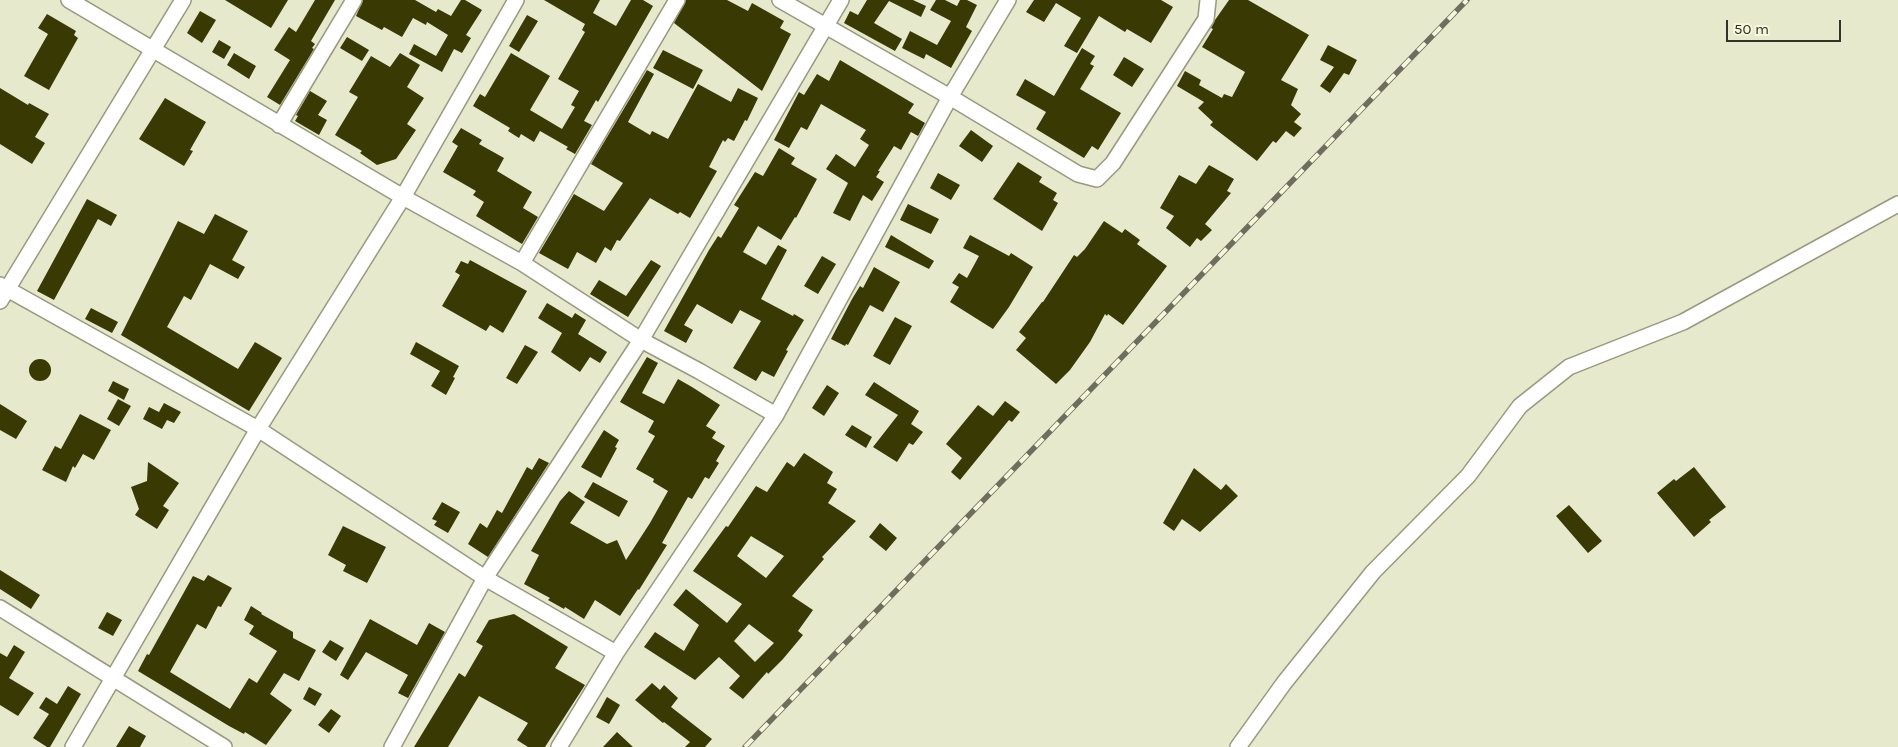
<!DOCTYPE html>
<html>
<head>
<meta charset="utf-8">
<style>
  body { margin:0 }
  #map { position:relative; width:1898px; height:747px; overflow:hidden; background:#e7e9cd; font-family:Karla,sans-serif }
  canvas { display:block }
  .scale { position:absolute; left:1726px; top:20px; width:115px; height:22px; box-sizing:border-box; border:2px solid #323328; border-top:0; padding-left:6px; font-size:15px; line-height:18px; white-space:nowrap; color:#323328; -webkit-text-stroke:4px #f5f6da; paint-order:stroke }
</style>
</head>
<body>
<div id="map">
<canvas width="1898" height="747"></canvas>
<div class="scale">50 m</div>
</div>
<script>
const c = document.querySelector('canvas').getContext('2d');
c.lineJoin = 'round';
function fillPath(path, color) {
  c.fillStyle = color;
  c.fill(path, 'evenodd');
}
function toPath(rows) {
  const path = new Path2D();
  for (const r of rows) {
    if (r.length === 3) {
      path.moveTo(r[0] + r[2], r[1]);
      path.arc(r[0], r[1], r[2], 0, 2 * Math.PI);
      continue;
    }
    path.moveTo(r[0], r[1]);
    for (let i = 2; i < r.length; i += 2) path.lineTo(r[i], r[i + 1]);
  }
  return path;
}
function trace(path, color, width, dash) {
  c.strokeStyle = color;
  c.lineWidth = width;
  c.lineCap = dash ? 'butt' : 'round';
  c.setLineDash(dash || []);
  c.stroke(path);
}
const building = toPath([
  [225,0,288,0,271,28],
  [315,0,335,0,311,41,315,44,312,48,314,49,280,105,267,97,290,60,274,50,289,27,296,32],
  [363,0,415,0,436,12,438,9,451,16,461,0,465,0,482,10,466,35,471,38,462,53,454,49,442,72,409,54,414,44,436,56,448,35,427,22,426,25,413,18,402,37,384,27,382,30,356,16],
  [544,0,600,0,593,13,616,26,631,0,643,0,653,6,598,102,596,100,584,121,592,125,575,154,566,149,568,147,540,131,534,142,521,134,519,138,508,131,510,128,473,106,480,94,485,97,511,53,550,76,530,110,562,129,575,107,571,105,579,91,558,79,585,32,582,30,585,24],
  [686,0,727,0,748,11,752,3,784,21,780,28,791,34,762,91,674,23],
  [867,0,913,0,926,6,921,17,889,1,874,23,902,39,895,51,844,23,850,11,858,15],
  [936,0,945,0,957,6,960,0,967,0,977,5,966,27,972,31,951,68,926,54,924,59,902,48,910,31,937,45,951,21,930,10],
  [1034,0,1161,0,1173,7,1151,43,1127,29,1125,32,1099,16,1077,53,1064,46,1081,18,1056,3,1044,22,1026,12],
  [1229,0,1248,0,1309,35,1281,80,1298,89,1291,105,1301,114,1294,122,1302,128,1294,137,1286,131,1276,143,1273,141,1257,161,1210,125,1213,122,1198,108,1204,102,1177,86,1185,71,1201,80,1199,85,1222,98,1224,94,1232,97,1245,72,1202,47,1213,29,1211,28,1215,20],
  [200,11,216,20,202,43,187,33],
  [47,14,76,31,74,35,78,38,49,90,24,76,48,34,38,28],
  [527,15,538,21,519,52,509,46],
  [347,37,369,50,362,61,340,48],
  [219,40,231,47,224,59,212,52],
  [1328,45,1357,60,1349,75,1344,73,1330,93,1320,86,1334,67,1320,60],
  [1082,48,1095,56,1090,64,1094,66,1080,89,1121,113,1098,150,1092,146,1084,158,1036,129,1046,112,1016,95,1025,79,1054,96],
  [663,50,703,70,693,89,653,68],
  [234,53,256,66,249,79,227,65],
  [400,53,420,65,407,87,424,98,407,124,416,130,396,159,377,165,360,153,362,151,335,135,358,97,349,92,371,56,390,67],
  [1124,57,1144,69,1132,87,1113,75],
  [840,60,914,104,908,113,925,123,918,136,911,132,901,150,894,146,878,171,880,171,876,177,884,182,872,201,863,195,850,221,833,213,848,183,826,169,836,154,855,167,869,145,860,139,866,130,821,104,807,130,801,127,789,148,774,140,799,92,804,95,817,74,829,81],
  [647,70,654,74,628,122,650,135,652,131,668,139,698,84,731,102,738,88,758,98,747,121,745,120,734,141,728,138,725,142,723,140,709,167,717,171,690,218,680,212,678,214,650,198,620,241,617,240,611,251,605,247,596,263,577,252,568,269,539,253,574,194,604,211,623,183,591,164],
  [0,88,28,105,29,103,49,114,35,137,45,143,32,164,0,144],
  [310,91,327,101,318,115,327,120,319,135,295,121,298,116,296,115],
  [165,98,206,122,190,150,193,151,184,166,139,139],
  [461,128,482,140,479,144,504,158,497,171,532,192,523,208,538,217,522,244,476,216,484,202,473,195,476,191,443,172,458,146,452,142],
  [971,130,993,146,982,162,959,146],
  [779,148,795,158,791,164,817,179,796,218,795,217,781,240,758,226,743,252,766,265,778,245,787,250,761,299,793,316,794,314,804,320,786,350,788,351,774,377,762,371,756,381,733,368,761,321,740,310,732,324,697,304,684,325,693,330,686,343,664,331,709,250,718,236,721,238,739,208,734,205,755,172,763,176],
  [1018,162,1042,177,1039,182,1057,193,1053,200,1058,203,1042,231,993,199],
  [1209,165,1234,179,1227,191,1231,193,1205,224,1212,230,1201,241,1197,238,1190,247,1166,228,1174,216,1160,208,1179,175,1196,184],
  [938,173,960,185,951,200,930,188],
  [87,199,117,215,111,226,98,219,54,300,37,291],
  [908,204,939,219,931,234,900,220],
  [215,214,248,231,232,260,245,267,238,279,210,264,191,300,184,296,167,327,238,369,255,342,282,358,249,411,121,335,178,221,204,234],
  [1104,221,1122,233,1125,229,1140,240,1137,244,1167,266,1123,325,1108,314,1107,316,1105,314,1090,342,1070,370,1056,384,1016,350,1026,338,1019,332,1042,302,1043,302,1074,255,1077,257,1085,249],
  [891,235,934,261,929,269,885,247],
  [970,235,1009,256,1011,253,1033,267,1009,307,993,329,950,302,959,287,952,283,959,273,967,278,979,256,963,248],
  [822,256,836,264,818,294,804,286],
  [470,260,527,291,503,333,490,325,486,331,442,306,460,275,455,272,461,261,468,264],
  [651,260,661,266,628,317,590,294,599,280,626,296],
  [874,267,900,282,883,312,870,305,848,345,846,344,845,346,831,339,852,299,860,286,863,288],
  [547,303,572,318,575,313,586,320,578,334,607,352,600,363,590,357,580,372,551,352,562,333,538,318],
  [91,308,118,322,112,333,85,319],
  [895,317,912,326,890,365,873,356],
  [416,342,459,366,453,377,455,378,446,395,431,386,440,371,410,354],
  [525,345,538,352,517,384,506,378],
  [647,357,658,363,642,393,664,404,678,379,692,387,720,405,706,426,716,432,712,438,725,446,716,461,719,463,709,479,705,477,692,499,688,497,662,543,667,545,639,590,638,589,620,616,595,600,584,619,565,607,564,609,548,600,550,598,524,584,539,555,531,551,560,501,569,491,585,502,570,523,607,544,617,540,626,560,650,523,668,491,653,482,654,479,636,469,655,436,648,432,654,421,620,402],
  [40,370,11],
  [113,381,129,389,124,400,108,391],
  [874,382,919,411,911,424,923,432,913,445,909,443,897,462,873,447,898,415,865,395],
  [827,385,839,393,824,416,812,408],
  [118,399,131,406,119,426,107,419],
  [1005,401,1020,412,1012,422,1009,420,960,480,951,472,962,458,946,444,978,405,993,416],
  [164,403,181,412,174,423,167,420,162,429,143,419,149,407,159,412],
  [0,404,27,421,16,439,0,430],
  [80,414,111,430,94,460,83,454,75,468,73,466,66,482,42,470,55,446,61,449],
  [852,425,872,437,866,448,845,435],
  [604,430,619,440,615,447,617,448,601,478,581,467],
  [804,453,833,472,827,483,837,489,828,503,856,521,822,557,824,559,792,596,813,610,798,631,803,635,783,659,768,674,767,672,743,699,729,688,740,676,719,657,695,680,644,647,655,632,684,651,699,625,673,605,686,589,727,623,742,604,693,571,726,526,728,527,756,486,767,492,787,462,794,467],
  [751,536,784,556,766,578,737,556],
  [749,624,774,643,755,662,734,641],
  [539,458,549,463,488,557,468,544,480,523,487,528,497,510,502,513,527,467,532,470],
  [148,462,179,483,163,506,169,510,157,529,135,515,139,509,131,487,147,481],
  [1694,467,1726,507,1709,520,1711,522,1694,537,1657,493,1674,479,1676,481],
  [1194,468,1221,490,1226,484,1238,496,1200,532,1182,519,1174,531,1163,523],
  [593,482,628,501,619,517,584,497],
  [442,502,460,512,448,533,434,525,437,521,432,519],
  [1569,505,1602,541,1588,553,1556,516],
  [880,523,897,538,886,551,869,537],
  [343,526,386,547,367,583,343,571,346,565,328,555],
  [0,570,40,595,31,609,0,589],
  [208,575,232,588,221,607,218,606,206,629,197,624,170,672,230,709,249,678,257,683,277,651,249,634,254,626,244,620,251,606,262,613,261,614,293,632,293,638,316,650,299,681,284,673,270,694,292,710,266,745,245,732,244,734,229,726,138,671,147,654,149,655,193,576,204,581],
  [107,612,122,620,113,636,98,628],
  [514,614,568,647,555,668,585,685,545,747,528,747,517,740,528,723,479,696,448,747,414,747,459,673,465,677,483,646,476,642,489,620],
  [370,619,417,645,429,623,445,632,408,698,398,693,408,675,366,652,348,680,340,675],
  [330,640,344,648,336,661,322,652],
  [14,645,25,652,9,678,34,693,18,716,0,705,0,653,7,657],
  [652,683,660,690,664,685,678,698,671,707,712,739,705,747,685,747,690,742,664,722,663,723,635,700],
  [68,686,81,694,50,747,47,747,33,738,49,714,39,708,46,697,57,704],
  [309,687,322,694,315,706,303,699],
  [607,697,620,705,609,724,596,717],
  [331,709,341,716,329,733,318,725],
  [129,726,146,736,140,747,116,747],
  [617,732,633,747,603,747]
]);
const minor = toPath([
  [69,0,403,197,522,263,641,340,699,371,776,415],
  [780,0,950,97,1078,174,1097,179,1113,163,1206,19,1208,0],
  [279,125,354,0],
  [522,263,677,0],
  [0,285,258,429,485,578,616,653],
  [0,301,183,0],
  [0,608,224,747],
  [73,747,258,429,403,197,516,0],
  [392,747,485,578,641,340,841,0],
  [559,747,616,653,776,415,950,97,1008,0],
  [1238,747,1284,683,1373,572,1468,476,1520,406,1569,367,1683,322,1898,204]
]);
const rail = toPath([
  [745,747,1467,0]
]);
fillPath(building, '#393903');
trace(minor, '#98997f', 18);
trace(minor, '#fff', 15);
trace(rail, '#6d6e5e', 5.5);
trace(rail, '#f5f6da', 4, [11]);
</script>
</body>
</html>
